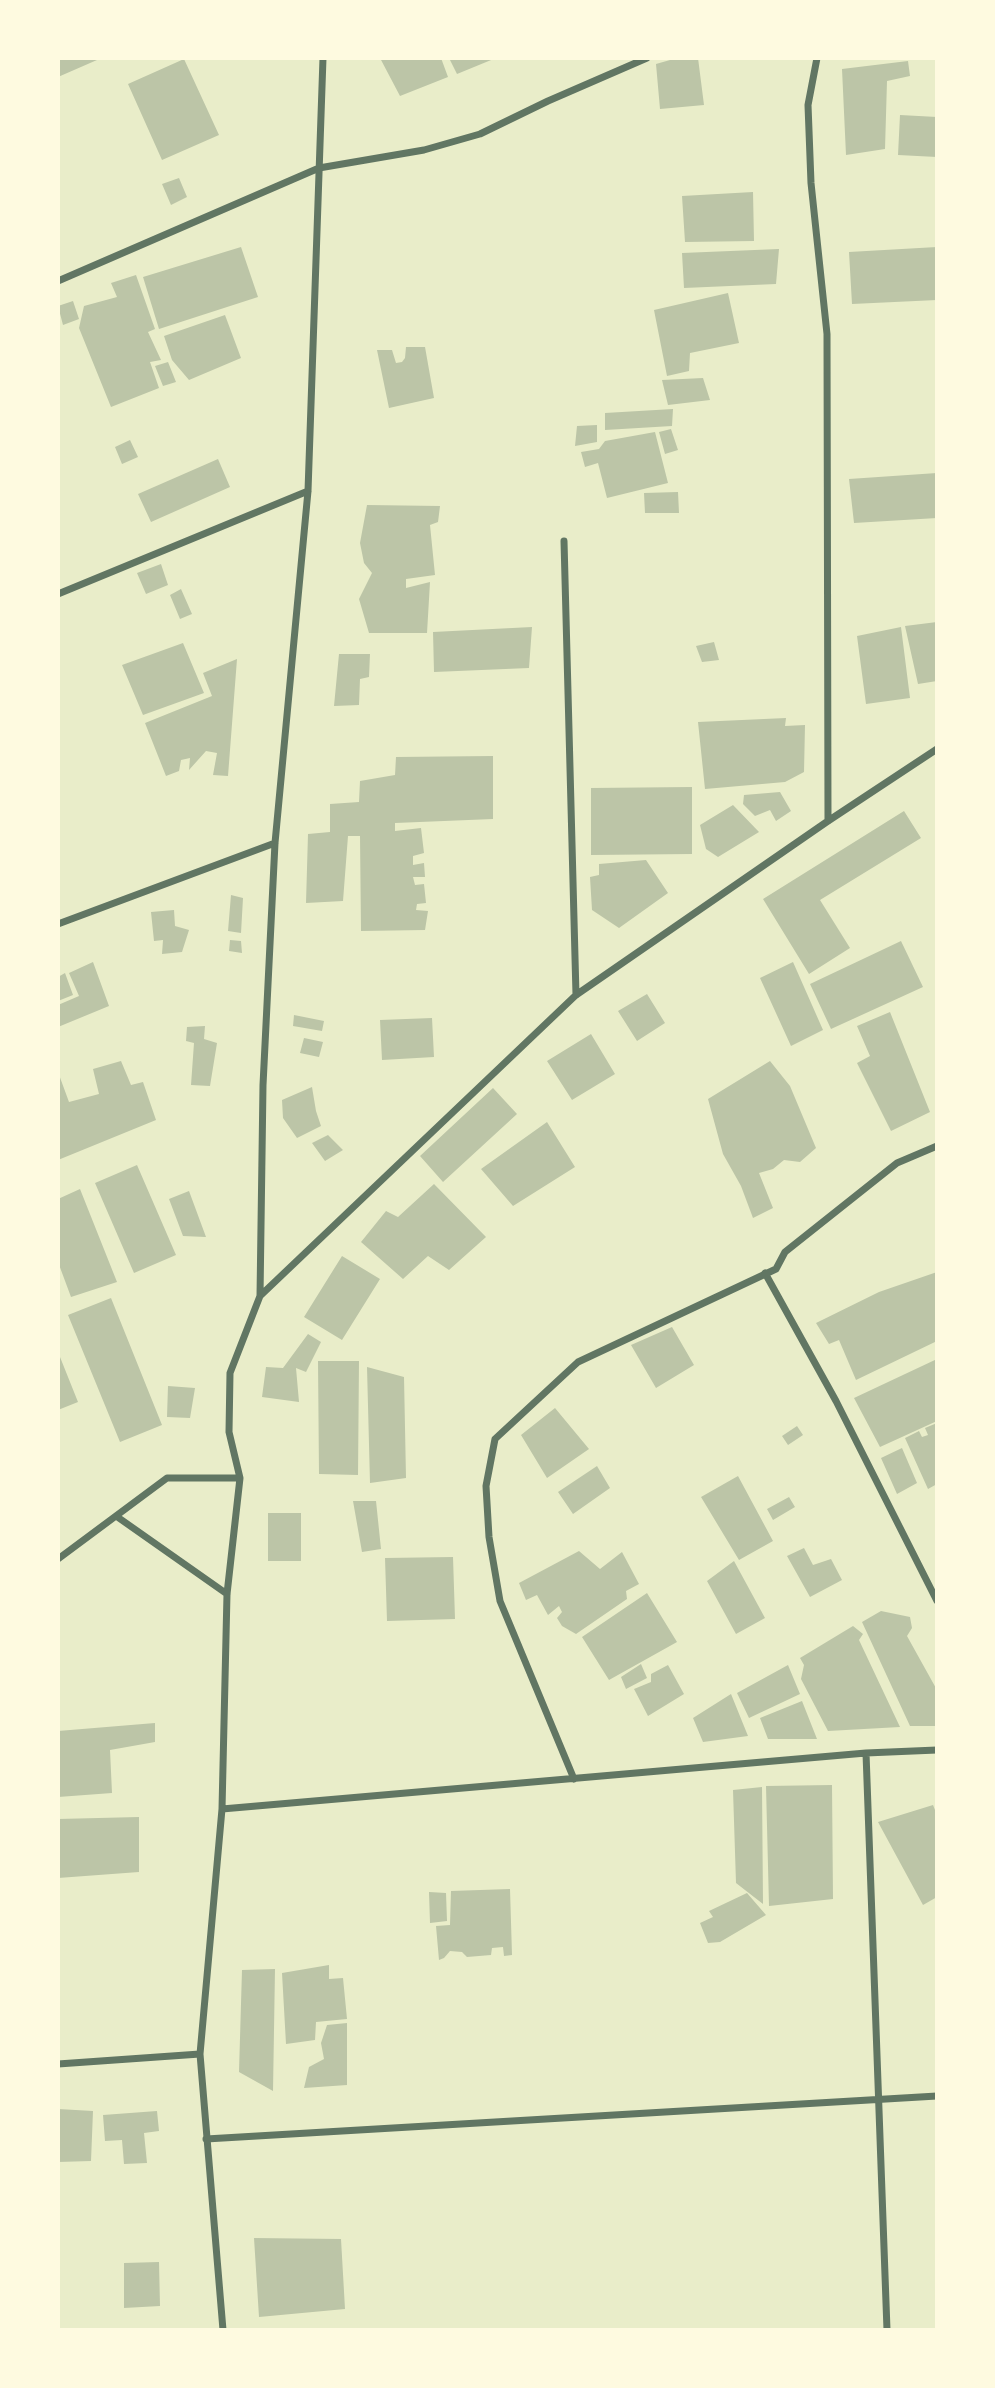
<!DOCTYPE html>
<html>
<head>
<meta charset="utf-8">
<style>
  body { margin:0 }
  #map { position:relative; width:995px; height:2388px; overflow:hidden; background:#e9edc9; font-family:"Work Sans",sans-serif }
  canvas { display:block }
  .frame { position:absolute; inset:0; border:60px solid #fefae0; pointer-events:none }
</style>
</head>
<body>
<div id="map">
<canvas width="995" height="2388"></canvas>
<div class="frame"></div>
</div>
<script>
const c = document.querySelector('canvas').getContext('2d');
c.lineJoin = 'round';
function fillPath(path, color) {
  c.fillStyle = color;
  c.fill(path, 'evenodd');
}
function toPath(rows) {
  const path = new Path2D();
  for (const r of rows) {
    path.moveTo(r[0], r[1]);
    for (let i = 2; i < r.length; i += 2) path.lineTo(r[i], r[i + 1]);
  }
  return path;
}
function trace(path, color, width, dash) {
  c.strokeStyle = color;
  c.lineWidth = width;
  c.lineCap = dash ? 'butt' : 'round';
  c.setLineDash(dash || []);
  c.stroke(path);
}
const building = toPath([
  [58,58,96,58,97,60,58,77],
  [380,58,441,58,448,77,400,96],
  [449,58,496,58,457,74],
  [677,58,698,58,704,105,660,109,656,64],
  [184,59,219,135,162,160,128,84],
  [908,61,910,76,887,81,885,149,846,155,842,69],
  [900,115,937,117,937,157,898,155],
  [179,178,187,197,171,205,162,184],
  [753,192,754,241,685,242,682,196],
  [241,247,258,297,159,329,143,277],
  [937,247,937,300,852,304,849,252],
  [779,249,776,284,684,288,682,253],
  [136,275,155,329,148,332,161,360,150,362,159,388,111,407,79,328,84,306,117,297,111,283],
  [728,293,739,343,690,353,689,371,667,376,654,310],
  [73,301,79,319,63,325,58,306],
  [225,315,241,358,189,380,172,360,164,336],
  [406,347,425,347,434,398,389,408,377,350,392,350,396,363,402,362,405,358],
  [168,362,176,382,163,386,155,366],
  [703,378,710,400,668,405,662,380],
  [673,409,672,426,605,430,605,413],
  [597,425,597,442,575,446,577,426],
  [671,429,678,450,665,454,659,432],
  [655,432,668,483,607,498,598,463,585,467,581,452,599,449,605,441],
  [130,440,138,457,122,464,115,447],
  [218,459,230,487,151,522,138,494],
  [937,473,937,518,854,523,849,479],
  [678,492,679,513,645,513,644,493],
  [367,505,440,506,438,522,430,525,435,575,406,579,406,588,430,582,427,633,369,633,359,599,372,573,364,563,360,543],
  [161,564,168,585,146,594,137,573],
  [181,589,192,614,180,619,170,595],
  [937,622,937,681,918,684,905,626],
  [532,627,529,668,434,672,433,632],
  [901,627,910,698,866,704,857,636],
  [714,642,719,660,702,662,696,646],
  [183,643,204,693,143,715,122,665],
  [339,654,370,654,369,677,360,679,359,705,334,706],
  [237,659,228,776,213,775,217,753,206,751,189,770,190,758,181,760,179,771,166,776,145,723,212,696,203,673],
  [786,718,785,726,805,725,804,772,785,782,705,789,698,722],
  [493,756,493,819,395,823,395,831,421,828,424,853,413,856,413,865,424,863,425,877,413,877,415,885,424,884,426,903,417,904,416,910,428,911,425,930,361,931,360,836,348,836,343,901,306,903,308,834,330,832,330,804,359,802,360,781,395,775,396,757],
  [692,787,692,854,591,855,591,788],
  [780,792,791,811,776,821,770,810,755,816,743,804,744,795],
  [733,805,759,832,718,857,706,849,700,825],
  [904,811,921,838,820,900,850,948,809,974,763,899],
  [646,860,668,893,619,928,592,910,590,877,599,875,599,864],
  [231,895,243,898,241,933,228,931],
  [174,910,175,926,189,930,182,952,162,954,163,940,154,941,151,912],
  [230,940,241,941,242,953,229,951],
  [901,941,923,987,831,1029,810,984],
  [93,962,109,1006,58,1027,58,1005,79,996,69,973],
  [793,962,823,1030,791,1046,760,978],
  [65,973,73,995,58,1001,58,977],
  [647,994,665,1023,637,1041,618,1011],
  [890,1012,930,1112,891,1131,857,1063,870,1056,857,1026],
  [294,1015,324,1021,322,1031,293,1026],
  [432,1018,434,1057,382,1060,380,1020],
  [205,1026,204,1039,217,1043,210,1086,191,1085,194,1043,186,1041,187,1027],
  [591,1034,615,1074,572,1100,547,1061],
  [304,1038,323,1042,319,1057,300,1053],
  [121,1061,131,1085,143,1082,156,1120,58,1160,58,1072,69,1102,99,1094,93,1069],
  [770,1061,790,1086,816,1148,800,1162,784,1160,773,1169,759,1173,773,1208,753,1218,741,1186,723,1154,708,1099],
  [312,1087,316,1111,321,1126,297,1138,283,1118,282,1100],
  [493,1088,517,1114,443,1182,420,1156],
  [547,1122,575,1167,513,1206,481,1169],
  [328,1135,343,1150,325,1161,312,1143],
  [137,1165,176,1255,134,1273,95,1183],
  [434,1184,486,1237,449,1270,428,1256,403,1279,361,1242,386,1211,398,1217],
  [80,1189,117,1282,71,1297,58,1262,58,1199],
  [189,1191,206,1237,183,1236,169,1199],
  [342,1256,380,1279,342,1340,304,1317],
  [937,1272,937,1341,856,1380,839,1340,829,1344,816,1323,879,1292],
  [111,1298,162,1425,120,1442,68,1315],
  [672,1327,694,1365,656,1388,631,1345],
  [308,1334,321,1342,306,1372,296,1368,299,1402,262,1397,266,1367,283,1368],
  [58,1352,78,1402,58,1410],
  [937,1359,937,1421,880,1447,854,1398],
  [318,1361,359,1361,358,1475,319,1474],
  [367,1367,404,1377,406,1478,370,1483],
  [168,1386,195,1388,190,1418,167,1417],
  [555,1408,589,1449,547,1478,521,1435],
  [937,1423,937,1484,928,1489,905,1438,919,1431,922,1437,928,1435,925,1428],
  [797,1426,803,1435,788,1445,782,1436],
  [902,1448,917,1483,897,1494,881,1458],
  [597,1466,610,1488,573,1514,558,1492],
  [738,1476,773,1541,739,1560,701,1497],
  [789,1497,795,1507,773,1520,767,1509],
  [353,1501,376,1501,381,1549,362,1552],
  [268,1513,301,1513,301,1561,268,1561],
  [804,1548,813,1565,831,1559,842,1580,810,1597,787,1556],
  [579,1551,600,1569,622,1552,639,1584,626,1591,627,1599,576,1634,562,1626,557,1618,562,1612,559,1606,548,1615,537,1595,526,1600,519,1583],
  [453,1557,455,1619,387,1621,385,1558],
  [734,1561,765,1618,736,1634,707,1581],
  [647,1593,677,1642,609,1680,582,1637],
  [881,1611,910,1617,912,1628,907,1636,937,1690,937,1726,910,1726,862,1622],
  [853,1626,863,1634,859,1640,900,1727,828,1731,801,1679,804,1665,800,1658],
  [641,1664,647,1678,626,1689,621,1677],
  [668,1665,684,1694,648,1716,634,1689,651,1682,651,1674],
  [788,1665,800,1694,749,1718,737,1693],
  [731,1694,748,1736,703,1742,693,1718],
  [802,1701,817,1739,768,1739,760,1718],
  [155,1723,155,1742,110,1750,112,1793,58,1797,58,1731],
  [832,1785,833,1899,769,1906,766,1786],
  [762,1787,763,1904,736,1883,733,1790],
  [933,1805,937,1815,937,1897,923,1905,878,1822],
  [139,1817,139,1872,58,1878,58,1819],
  [510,1889,512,1955,504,1956,503,1947,492,1948,491,1955,467,1957,462,1952,450,1951,444,1958,439,1960,436,1926,450,1925,451,1891],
  [429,1892,446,1893,447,1921,430,1923],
  [747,1893,766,1915,720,1942,708,1943,700,1923,713,1917,709,1911],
  [329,1965,329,1979,343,1978,347,2019,316,2022,315,2040,286,2044,282,1973],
  [275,1969,273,2091,239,2072,242,1970],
  [347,2023,347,2085,304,2088,309,2067,324,2059,321,2043,327,2025],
  [58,2109,93,2111,91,2161,58,2162],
  [157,2111,159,2131,144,2133,147,2163,124,2164,122,2140,105,2141,103,2115],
  [254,2238,341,2239,345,2309,259,2317],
  [159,2262,160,2306,124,2308,124,2263]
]);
const minor = toPath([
  [817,58,808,105,811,183,827,334,828,821],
  [58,281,319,168,424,150,480,134,548,101,647,58],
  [564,541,576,995],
  [58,594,308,491],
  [58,924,275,843],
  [765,1273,836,1401,937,1601],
  [260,1296,576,995,828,821,937,749],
  [116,1516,227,1594],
  [58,1559,167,1478,240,1478],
  [866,1753,887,2330],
  [574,1779,500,1601,489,1537,486,1486,495,1439,578,1362,776,1269,785,1252,897,1163,937,1146],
  [222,1809,866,1753,937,1750],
  [58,2064,200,2054],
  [206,2139,937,2096],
  [223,2330,200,2054,222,1809,227,1594,240,1478,229,1432,230,1373,260,1296,263,1085,275,843,308,491,323,58]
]);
fillPath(building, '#bcc5a7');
trace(minor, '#617663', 7);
</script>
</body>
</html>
